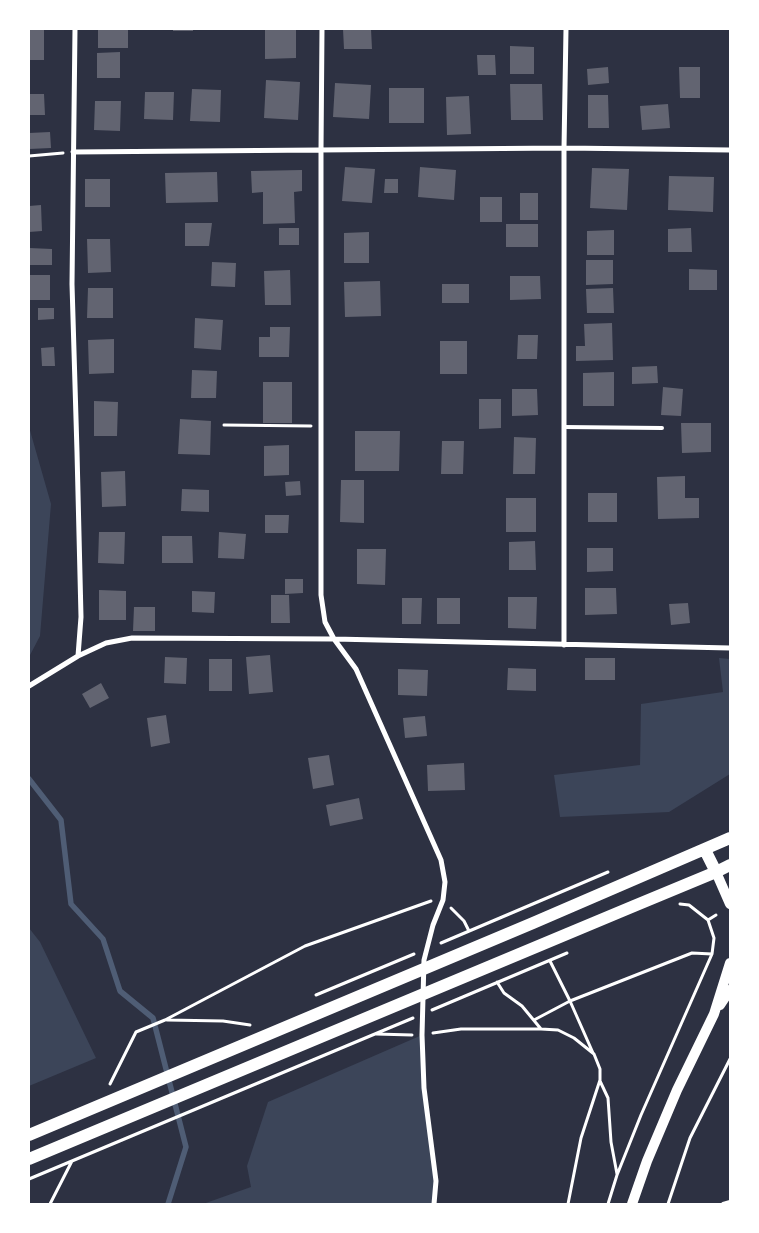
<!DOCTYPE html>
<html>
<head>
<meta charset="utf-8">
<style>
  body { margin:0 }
  #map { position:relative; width:759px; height:1233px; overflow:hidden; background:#2d3142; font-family:Ubuntu,sans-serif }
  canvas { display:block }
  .frame { position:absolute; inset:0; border:30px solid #fff; pointer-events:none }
</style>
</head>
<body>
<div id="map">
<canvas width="759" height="1233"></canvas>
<div class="frame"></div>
</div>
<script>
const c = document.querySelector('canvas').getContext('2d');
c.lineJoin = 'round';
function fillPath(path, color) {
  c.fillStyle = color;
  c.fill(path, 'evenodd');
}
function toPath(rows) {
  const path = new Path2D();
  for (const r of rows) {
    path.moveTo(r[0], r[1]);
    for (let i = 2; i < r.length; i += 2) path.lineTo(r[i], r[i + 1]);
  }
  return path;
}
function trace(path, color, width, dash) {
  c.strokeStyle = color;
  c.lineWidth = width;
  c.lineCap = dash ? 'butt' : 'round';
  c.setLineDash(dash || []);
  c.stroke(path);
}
const green = toPath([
  [29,427,51,504,40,636,29,657],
  [719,658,730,659,730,774,669,812,560,817,554,775,640,765,641,704,723,692],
  [29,928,40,942,96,1058,29,1086],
  [422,1035,424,1088,436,1181,434,1204,203,1204,251,1187,247,1166,268,1102]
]);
const stream = toPath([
  [29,779,61,820,71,904,103,939,120,991,153,1018,186,1147,168,1204]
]);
const building = toPath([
  [29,29,44,29,44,60,29,60],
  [98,29,128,29,128,48,98,48],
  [173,29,193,29,193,31,173,31],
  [265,29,296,29,296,58,265,59],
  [343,29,371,29,372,49,344,49],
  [510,46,534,47,534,74,510,74],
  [120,52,120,78,97,78,97,53],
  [477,55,495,55,496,75,478,75],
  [608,67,609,83,588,85,587,69],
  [679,67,700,67,700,98,680,98],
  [266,80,300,82,298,120,264,118],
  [335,83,371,85,369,119,333,117],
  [510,84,542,84,543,120,511,120],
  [389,88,424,88,424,123,389,123],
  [192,89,221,90,220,122,190,121],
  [145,92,174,92,173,120,144,119],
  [29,94,44,94,45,115,29,115],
  [588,95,608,95,609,128,588,128],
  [469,96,471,134,447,135,446,97],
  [95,101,121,101,120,131,94,130],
  [668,104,670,128,642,130,640,106],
  [50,132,51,148,29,149,29,133],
  [345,167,375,169,372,203,342,201],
  [420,167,456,170,454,200,418,197],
  [592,168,629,169,627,210,590,208],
  [302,170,302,191,294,192,295,223,263,224,263,192,252,193,251,171],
  [217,172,218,202,166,203,165,173],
  [669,176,714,177,713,212,668,210],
  [85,179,110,179,110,207,85,207],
  [385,179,398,179,398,193,384,193],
  [520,193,538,193,538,220,520,220],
  [480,197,502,197,502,222,480,222],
  [41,205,42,231,29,232,29,206],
  [185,223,212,223,209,246,185,246],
  [506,224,538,224,538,247,506,247],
  [279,228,299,228,299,245,279,245],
  [691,228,692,252,668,252,668,229],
  [614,230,614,255,587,255,587,231],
  [369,232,369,263,344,263,344,233],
  [87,239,110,239,111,272,88,273],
  [29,248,52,249,52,265,29,265],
  [586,260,613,260,613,284,586,285],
  [212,262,236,263,235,287,211,286],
  [689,269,717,270,717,290,689,290],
  [290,270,291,305,265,305,264,271],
  [29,275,50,275,50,300,29,300],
  [510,276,540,276,541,299,510,300],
  [380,281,381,316,345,317,344,282],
  [442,284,469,284,469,303,442,303],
  [88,288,113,288,113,318,87,318],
  [613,288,614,313,587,313,586,289],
  [38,308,54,308,54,319,38,320],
  [195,318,223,320,221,350,194,348],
  [612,323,613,360,576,361,576,346,585,346,584,324],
  [270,327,290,327,289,357,259,357,259,337,270,337],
  [518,335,538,335,537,359,517,359],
  [114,339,114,373,89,374,88,340],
  [440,341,467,341,467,374,440,374],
  [54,347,55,366,42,366,41,348],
  [657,366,658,383,632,384,632,367],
  [192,370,217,371,216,398,191,398],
  [614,372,614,406,583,406,583,373],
  [263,382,292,382,292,423,263,423],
  [663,387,683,389,681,416,661,415],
  [512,389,537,389,538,415,512,416],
  [479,399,501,399,501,428,479,429],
  [94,401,118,402,117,436,94,436],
  [180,419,211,421,210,455,178,454],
  [681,423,711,423,711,452,682,453],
  [355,431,400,431,399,471,355,471],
  [514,437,536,438,535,474,513,474],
  [442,441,464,441,463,474,441,474],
  [289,445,289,475,264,476,264,446],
  [125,471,126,506,102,507,101,472],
  [685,476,685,498,699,498,699,518,658,519,657,477],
  [341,480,364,480,364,523,340,522],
  [300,481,301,495,286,496,285,482],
  [182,489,209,490,209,512,181,511],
  [588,493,617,493,617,522,588,522],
  [506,498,536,498,536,532,506,532],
  [265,515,289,515,288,533,265,533],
  [99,532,125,532,124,564,98,563],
  [219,532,246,534,244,559,218,558],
  [162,536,192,536,193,563,162,563],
  [535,541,536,570,509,570,509,542],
  [587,548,613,548,613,571,587,572],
  [357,549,386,549,385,585,357,584],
  [285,579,303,579,303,593,285,594],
  [585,588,616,588,617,614,585,615],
  [99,590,126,591,126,620,99,620],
  [192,591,215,592,214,613,192,612],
  [271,595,289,595,290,623,271,623],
  [508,597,537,597,536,629,508,628],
  [402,598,422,598,421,624,402,624],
  [437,598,460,598,460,624,437,624],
  [688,603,690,623,671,625,669,604],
  [134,607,155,607,155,631,133,631],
  [270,655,273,692,249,694,246,657],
  [165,657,187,658,186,684,164,683],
  [585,658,615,658,615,680,585,680],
  [209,659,232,659,232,691,209,691],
  [508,668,536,669,536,691,507,690],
  [398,669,428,670,427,696,398,695],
  [101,683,109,698,90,708,82,694],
  [166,715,170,743,151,747,147,718],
  [425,716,427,736,405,738,403,718],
  [329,755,334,785,313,789,308,758],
  [464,763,465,790,428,791,427,765],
  [359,798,363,819,330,826,326,805]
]);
const path = toPath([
  [29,156,63,153],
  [224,425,311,426],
  [451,908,464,921,469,931],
  [708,920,716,915],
  [441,943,608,872],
  [550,961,570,1001,593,1053],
  [497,982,504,993,522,1006,541,1029],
  [316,995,414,954],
  [432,1010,567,953],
  [167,1020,223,1021,250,1025],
  [534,1020,570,1001,692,953,712,954],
  [433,1033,461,1029,541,1029,558,1030,574,1038,594,1054,600,1069,600,1080,581,1138,568,1204],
  [376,1034,412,1035],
  [600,1081,608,1098,611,1142,617,1174],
  [110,1084,136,1032,165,1020,305,946,431,901],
  [29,1179,413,1018],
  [50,1204,72,1161],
  [608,1204,617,1175,641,1115,712,954,714,938,708,920,689,905,680,904],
  [668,1204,690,1138,730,1059]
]);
const service = toPath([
  [564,427,662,428],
  [723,1204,730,1202]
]);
const minor = toPath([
  [75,29,72,284,77,452,81,617,78,656],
  [322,29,321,150,321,595,325,622,334,639,356,669,441,860,445,882,443,900,433,925,424,960,422,1035,424,1088,436,1181,434,1204],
  [73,152,564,148,730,150],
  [564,645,564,148,566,29],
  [29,686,78,656,106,643,132,638,334,639,730,648]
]);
const secondary = toPath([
  [716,872,730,904],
  [720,1005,730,990],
  [632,1204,647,1161,677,1090,714,1014,730,963]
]);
const primary = toPath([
  [705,850,716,872],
  [29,1135,533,923,730,838],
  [29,1159,634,906,716,872,730,865]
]);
fillPath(green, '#3c4559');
trace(stream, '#4f5d75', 5.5);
fillPath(building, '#626471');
trace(path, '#fff', 3);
trace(service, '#fff', 4);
trace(minor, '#fff', 5);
trace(secondary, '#fff', 10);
trace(primary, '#fff', 12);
</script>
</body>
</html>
